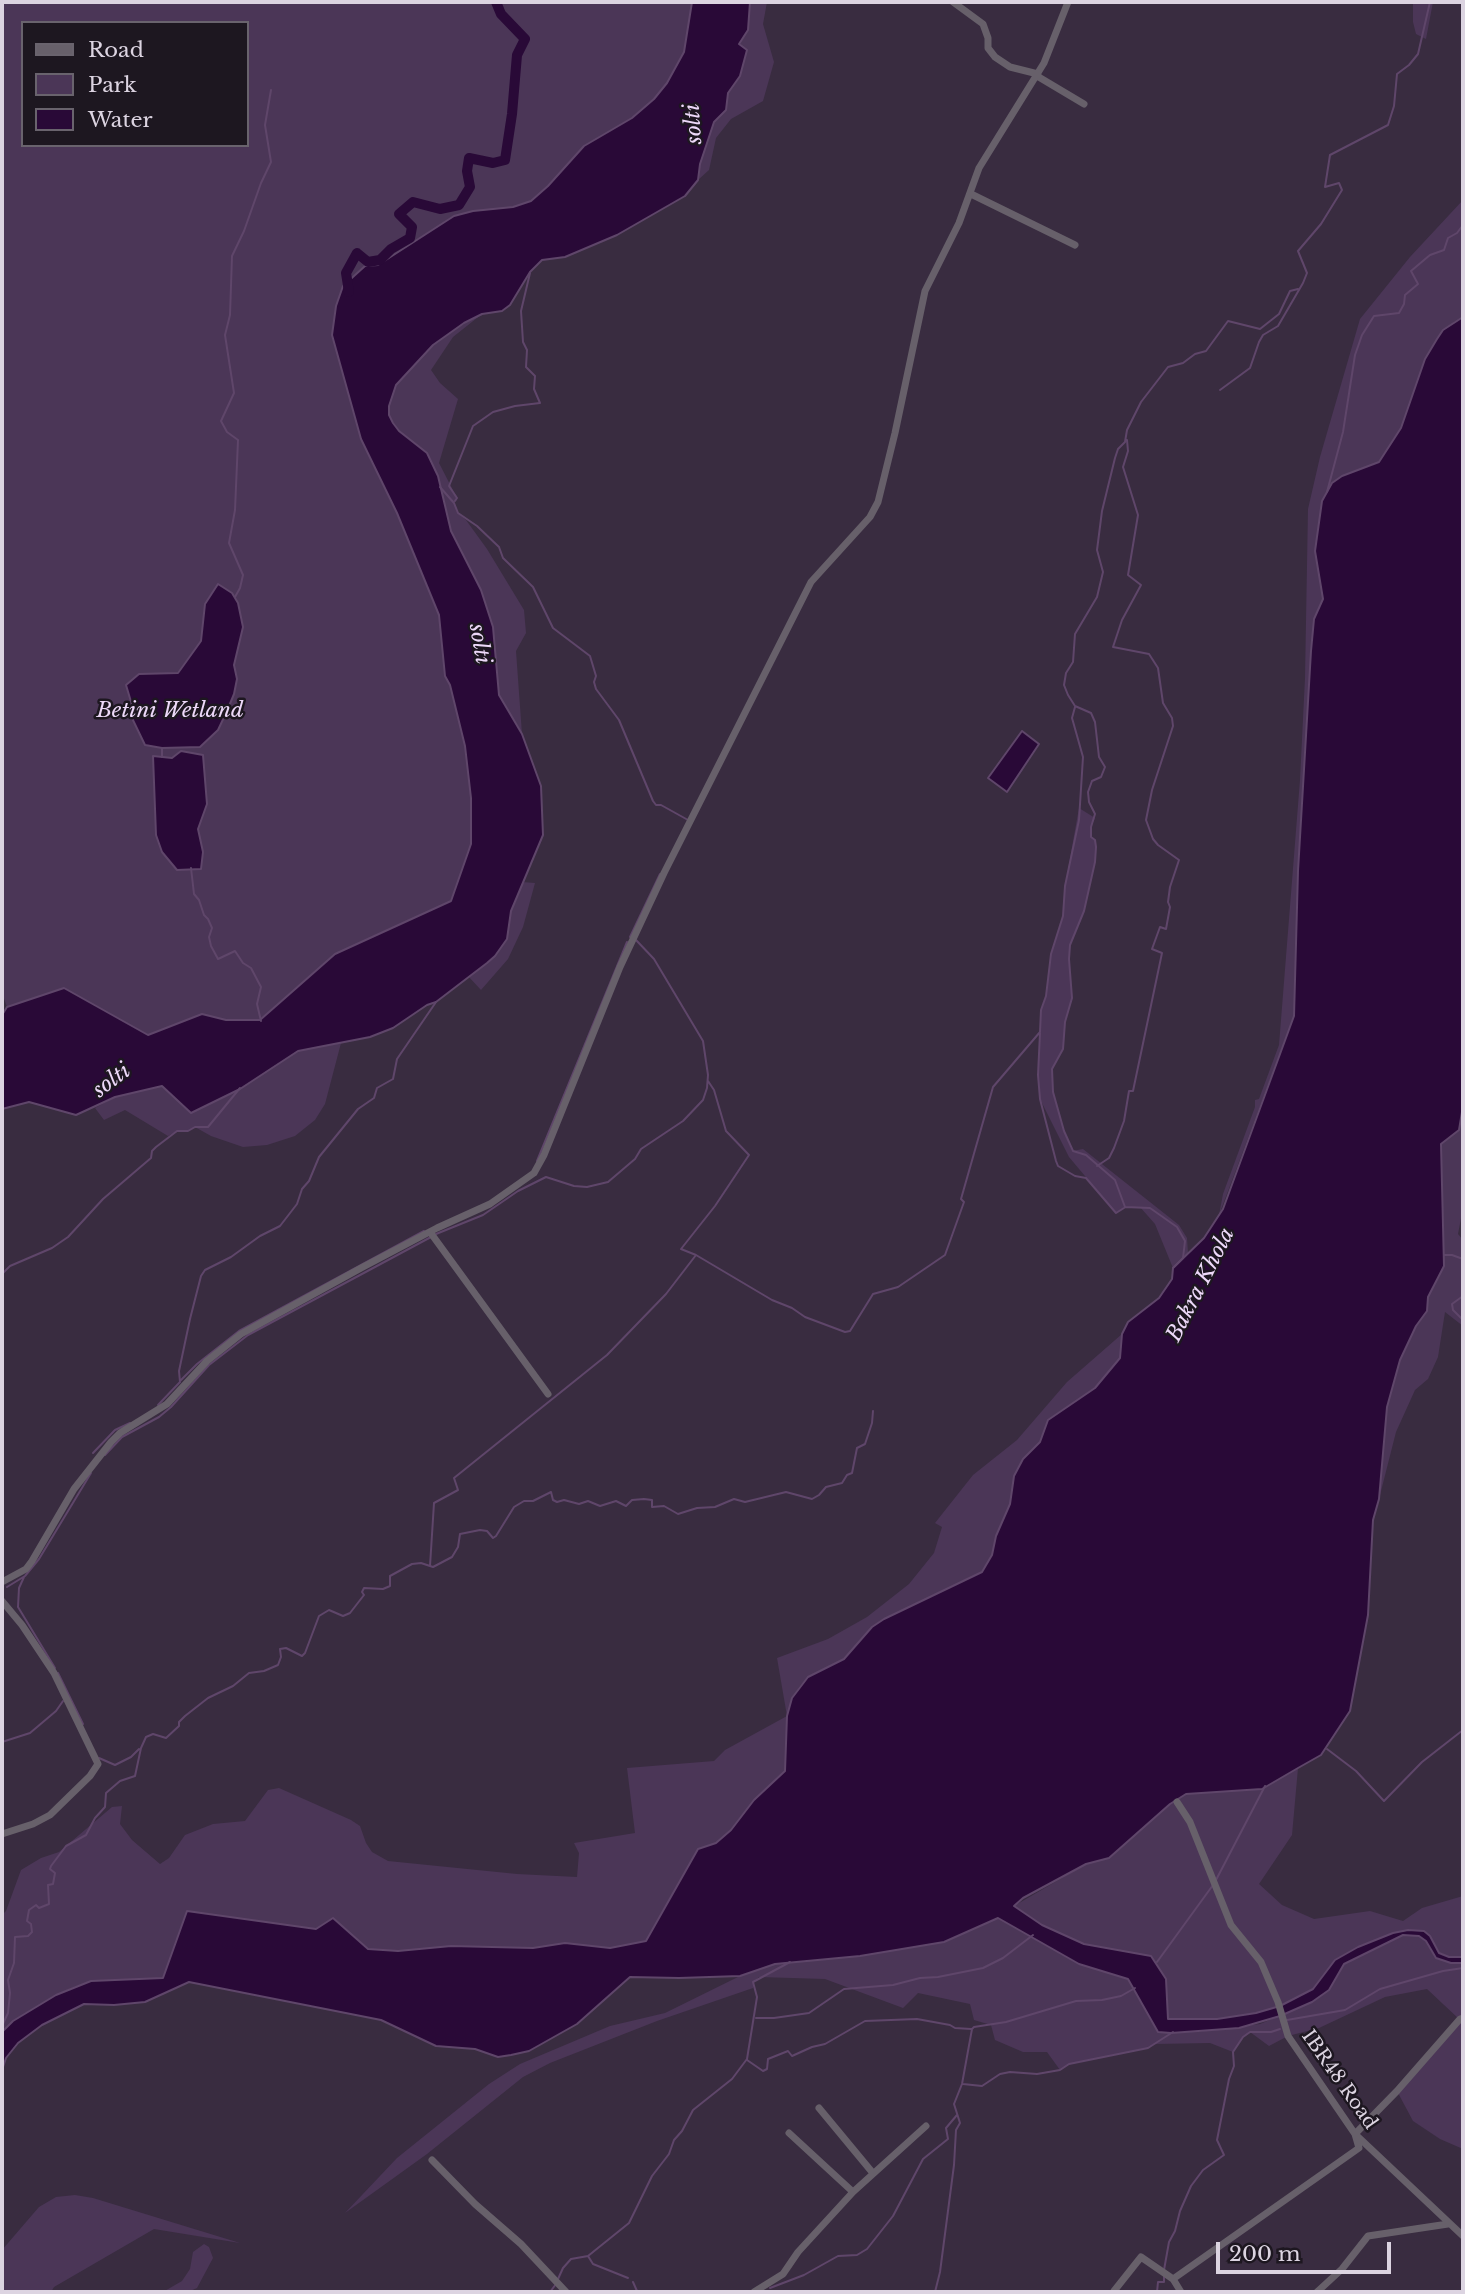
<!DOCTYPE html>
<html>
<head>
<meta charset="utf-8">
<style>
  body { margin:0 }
  #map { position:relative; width:1465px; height:2294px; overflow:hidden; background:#392c40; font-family:"Libre Baskerville",serif }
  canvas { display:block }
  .frame { position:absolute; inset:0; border:4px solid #dcd4e1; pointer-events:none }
  .legend { position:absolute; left:21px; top:21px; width:228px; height:126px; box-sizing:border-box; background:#1d1720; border:2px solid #69636d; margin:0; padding:9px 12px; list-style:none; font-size:21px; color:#dcd4e1 }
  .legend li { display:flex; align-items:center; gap:14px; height:35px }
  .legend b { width:35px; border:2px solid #69636d }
  .scale { position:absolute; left:1216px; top:2242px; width:175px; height:32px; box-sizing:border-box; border:4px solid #dcd4e1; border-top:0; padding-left:9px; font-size:21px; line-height:24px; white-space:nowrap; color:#dcd4e1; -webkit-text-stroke:5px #1d1720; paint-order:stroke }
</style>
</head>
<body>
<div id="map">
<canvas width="1465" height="2294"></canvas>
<div class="frame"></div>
<ul class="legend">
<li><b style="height:9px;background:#67606a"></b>Road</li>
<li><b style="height:19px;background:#4b3657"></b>Park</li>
<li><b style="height:19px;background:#290937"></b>Water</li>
</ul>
<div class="scale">200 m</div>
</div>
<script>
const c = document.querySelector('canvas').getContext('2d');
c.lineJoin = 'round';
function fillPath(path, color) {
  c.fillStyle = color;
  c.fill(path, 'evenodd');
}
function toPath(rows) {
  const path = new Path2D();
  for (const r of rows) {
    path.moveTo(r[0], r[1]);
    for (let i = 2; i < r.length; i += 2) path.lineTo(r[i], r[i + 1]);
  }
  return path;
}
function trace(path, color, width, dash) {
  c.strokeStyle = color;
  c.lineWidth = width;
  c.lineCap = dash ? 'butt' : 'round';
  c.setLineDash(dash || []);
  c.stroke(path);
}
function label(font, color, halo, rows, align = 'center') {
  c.font = font + ' "Libre Baskerville",serif';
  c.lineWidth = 5;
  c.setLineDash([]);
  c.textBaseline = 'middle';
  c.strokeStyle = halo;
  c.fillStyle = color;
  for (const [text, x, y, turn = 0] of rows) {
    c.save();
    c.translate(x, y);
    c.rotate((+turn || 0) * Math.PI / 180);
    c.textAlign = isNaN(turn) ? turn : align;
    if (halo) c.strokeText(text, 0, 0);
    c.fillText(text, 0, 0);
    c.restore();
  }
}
const green = toPath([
  [2,2,692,2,684,52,667,83,654,99,632,118,584,146,548,186,531,201,513,207,473,211,454,216,378,265,365,266,343,286,332,335,361,439,397,513,439,615,445,676,450,685,465,746,471,798,471,844,451,901,335,954,260,1020,226,1020,202,1014,148,1035,64,988,7,1007,2,993],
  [23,23,247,23,247,145,23,145],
  [232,593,238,603,243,627,234,665,237,679,162,748,145,745,131,717,132,705,177,673,201,641,205,604],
  [750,2,767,2,763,24,774,62,763,101,731,119,716,138,709,170,698,180,700,164,714,122,726,110,728,93,740,76,739,44,748,30],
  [1413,2,1433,2,1426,39,1416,34,1413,22],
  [1463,200,1463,317,1454,322,1425,359,1401,428,1379,462,1342,476,1322,501,1315,551,1323,599,1314,619,1311,651,1298,871,1294,1016,1219,1215,1223,1194,1255,1107,1255,1100,1259,1099,1279,1045,1300,780,1305,678,1308,509,1320,457,1360,319,1410,257],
  [482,314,453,337,431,370,440,383,458,399,439,463,457,498,454,503,458,513,466,520,487,549,524,610,526,633,516,651,522,734,499,695,493,627,481,590,451,531,438,476,399,431,389,415,389,406,396,385,433,345,448,333],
  [1079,808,1095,818,1091,827,1091,836,1095,840,1095,862,1084,911,1070,945,1069,959,1072,998,1065,1022,1063,1049,1052,1069,1053,1092,1064,1131,1072,1151,1083,1149,1179,1225,1187,1238,1188,1253,1173,1268,1155,1224,1140,1207,1125,1207,1116,1213,1069,1157,1040,1099,1038,1075,1041,1010,1046,996,1051,954,1063,916,1065,886],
  [522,882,535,883,523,927,508,959,481,990,468,976,487,963,506,939,511,911],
  [341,1043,325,1104,315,1120,295,1136,267,1145,243,1147,211,1136,195,1127,188,1131,177,1131,168,1136,125,1110,104,1120,95,1108,115,1097,162,1086,192,1113,240,1089,298,1051],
  [1463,1106,1463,1208,1458,1234,1463,1240,1463,1326,1445,1312,1438,1357,1428,1379,1415,1390,1396,1432,1379,1499,1387,1407,1400,1360,1416,1326,1427,1312,1428,1297,1444,1266,1441,1144,1459,1130],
  [1122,1334,1120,1358,1095,1388,1048,1420,1040,1442,1023,1459,1013,1485,1010,1504,996,1536,992,1555,982,1572,884,1619,872,1627,844,1659,808,1677,800,1686,792,1698,785,1771,754,1800,731,1830,716,1843,698,1850,646,1941,610,1948,565,1943,533,1948,451,1946,398,1951,368,1949,333,1918,316,1929,188,1911,163,1978,91,1981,74,1987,56,1995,13,2021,2,2032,2,1915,6,1911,21,1870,41,1858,59,1852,112,1807,122,1806,120,1824,132,1840,160,1864,169,1858,185,1835,213,1824,245,1821,268,1790,279,1788,351,1820,360,1826,366,1843,372,1852,388,1861,517,1874,577,1877,579,1853,574,1843,635,1833,627,1768,714,1761,725,1750,787,1716,777,1658,828,1639,867,1617,909,1584,934,1553,942,1527,935,1523,973,1475,1017,1440,1067,1382],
  [1298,1768,1292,1835,1259,1884,1282,1905,1314,1919,1370,1911,1403,1921,1422,1908,1463,1896,1463,1957,1449,1957,1439,1953,1430,1936,1408,1930,1393,1933,1358,1947,1335,1960,1313,1989,1280,2006,1256,2013,1217,2019,1168,2019,1166,1979,1151,1956,1084,1944,1042,1925,1014,1906,1086,1864,1109,1858,1170,1804,1186,1794,1262,1789],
  [998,1918,1079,1964,1128,1979,1158,2032,1196,2032,1260,2024,1312,2002,1328,1990,1344,1964,1403,1935,1419,1936,1426,1941,1436,1958,1451,1963,1463,1963,1463,2149,1440,2139,1413,2121,1397,2091,1459,2019,1427,1989,1385,1997,1319,2028,1288,2036,1269,2046,1250,2032,1243,2037,1233,2052,1210,2043,1155,2044,1148,2048,1069,2064,1060,2070,1047,2052,1023,2052,995,2040,991,2025,974,2020,970,2004,918,1993,903,2008,825,1979,759,1977,753,1982,753,1988,657,2021,550,2063,523,2077,427,2154,345,2213,397,2158,489,2084,520,2064,610,2026,665,2013,740,1976,775,1964,944,1942],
  [75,2195,93,2198,240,2243,154,2229,54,2287,51,2292,2,2292,2,2250,39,2207,56,2197],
  [204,2244,209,2247,213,2258,197,2288,188,2292,163,2292,182,2281,190,2269,193,2252]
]);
const water = toPath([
  [692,2,750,2,748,30,739,44,747,50,740,76,728,93,726,110,714,122,700,164,698,180,685,196,617,235,565,257,542,260,530,272,510,305,502,311,482,314,464,323,433,345,396,385,389,406,389,415,393,423,399,431,427,453,438,476,451,531,481,590,493,627,499,695,522,734,541,786,543,835,511,911,507,939,495,956,487,963,436,1002,427,1005,393,1028,370,1037,298,1051,240,1089,191,1113,162,1086,115,1097,76,1115,29,1102,2,1109,2,1015,7,1007,64,988,148,1035,202,1014,226,1020,260,1020,335,954,451,901,471,844,471,798,465,746,450,685,445,676,439,615,397,513,361,439,332,335,336,306,343,286,365,266,378,265,454,216,473,211,513,207,531,201,548,186,584,146,632,118,654,99,667,83,684,52,692,2],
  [1463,317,1463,1106,1459,1130,1441,1144,1444,1266,1428,1297,1427,1311,1416,1326,1400,1360,1387,1407,1379,1499,1373,1520,1368,1615,1350,1711,1321,1755,1298,1768,1262,1789,1186,1794,1170,1804,1109,1858,1086,1864,1023,1898,1014,1906,1042,1925,1084,1944,1151,1956,1166,1979,1168,2019,1217,2019,1256,2013,1280,2006,1313,1989,1335,1960,1358,1947,1393,1933,1408,1930,1424,1931,1430,1936,1439,1953,1449,1957,1463,1957,1463,1963,1451,1963,1436,1958,1426,1941,1419,1936,1403,1935,1344,1964,1329,1990,1312,2002,1280,2016,1239,2028,1171,2033,1158,2032,1128,1979,1079,1964,998,1918,944,1942,860,1956,775,1964,740,1976,679,1978,630,1977,577,2024,529,2051,511,2055,498,2057,475,2049,436,2046,381,2020,189,1982,145,2002,114,2005,84,2004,42,2025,18,2043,6,2058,2,2070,2,2032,13,2021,56,1995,91,1981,163,1978,187,1911,316,1929,333,1918,368,1949,398,1951,451,1946,533,1948,565,1943,610,1948,646,1941,698,1849,716,1843,731,1830,754,1800,785,1771,787,1716,792,1698,808,1677,844,1659,872,1627,884,1619,982,1572,992,1555,996,1536,1010,1504,1014,1476,1023,1459,1040,1442,1048,1420,1095,1388,1120,1358,1122,1334,1128,1322,1159,1298,1172,1279,1173,1268,1204,1238,1223,1209,1294,1016,1298,871,1311,651,1314,619,1323,599,1315,551,1322,501,1332,483,1342,476,1379,462,1401,428,1425,359,1437,339,1443,330,1463,317],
  [218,584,232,593,238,603,243,627,234,665,237,679,234,694,227,711,218,730,200,747,162,748,145,745,131,716,132,705,126,685,139,674,178,673,201,641,205,604,218,584],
  [1022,731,1039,744,1007,792,988,778,1022,731],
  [181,751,203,755,207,804,198,829,203,852,201,869,177,870,162,852,156,835,153,756,172,758,181,751]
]);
const stream = toPath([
  [1220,390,1250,368,1259,342,1263,335,1278,326,1303,283,1307,273,1298,251,1321,224,1342,190,1339,183,1325,187,1330,155,1388,125,1394,106,1397,74,1409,65,1418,54,1430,2],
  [440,487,454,503,458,513,477,526,499,547,503,558,533,587,553,628,590,656,596,676,594,682,596,689,619,720,653,801,656,805,661,805,688,820],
  [1327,492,1343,432,1355,355,1362,335,1374,316,1399,313,1404,304,1405,295,1418,284,1411,271,1430,255,1444,250,1448,238,1457,233,1463,225],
  [455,501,457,498,449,486,473,426,493,412,515,406,540,403,534,389,535,376,526,367,527,350,523,342,521,311,530,273],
  [235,597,240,588,243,575,229,543,235,510,238,440,227,432,221,421,234,393,225,335,230,315,232,256,244,231,261,183,271,162,265,125,271,90],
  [162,748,162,757],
  [191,868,194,894,199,900,204,915,208,919,212,928,209,937,211,946,218,959,235,951,243,963,251,968,261,987,257,1004,261,1021],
  [631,937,630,937,660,874],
  [1040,1033,1038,1075,1040,1099,1056,1161,1058,1166,1075,1176,1086,1178,1116,1213,1124,1208],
  [537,1161,627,942],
  [1097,1166,1109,1158,1114,1148,1124,1121,1129,1091,1133,1091,1162,953,1152,949,1160,927,1166,929,1170,907,1168,902,1170,887,1179,860,1158,845,1153,839,1146,820,1152,790,1173,726,1172,718,1163,703,1158,668,1149,654,1113,647,1122,620,1141,585,1128,575,1138,515,1123,467,1128,451,1127,440],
  [436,1234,483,1215,518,1191,546,1177,574,1186,587,1187,608,1182,635,1159,641,1149,683,1121,703,1100,707,1088,708,1075,703,1041,654,959,636,940],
  [696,1255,772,1300,792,1308,805,1317,845,1332,850,1331,873,1294,898,1287,945,1255,964,1202,961,1199,993,1087,1040,1032,1041,1010,1046,996,1051,954,1063,916,1065,886,1079,820,1083,757,1072,718,1075,707],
  [1444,1255,1452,1255,1463,1259],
  [1173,1268,1183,1258,1185,1241,1177,1227,1150,1208,1125,1207,1115,1180,1086,1155,1073,1151,1064,1131,1053,1092,1052,1069,1063,1049,1065,1022,1072,998,1069,959,1070,945,1084,911,1095,862,1096,847,1095,840,1091,837,1091,827,1095,814,1089,802,1088,792,1092,781,1101,777,1105,767,1099,757,1095,722,1091,713,1075,706,1068,695,1064,685,1066,673,1073,662,1075,634,1097,597,1103,572,1097,550,1102,511,1115,458,1118,449,1125,442,1127,430,1141,402,1168,367,1183,363,1195,354,1206,351,1228,321,1260,329,1279,314,1290,291,1298,289],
  [2,1274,10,1266,52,1248,68,1237,103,1199,151,1158,152,1151,156,1147,177,1131,188,1131,195,1127,208,1127,240,1088],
  [1463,1296,1452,1304,1453,1310,1463,1320],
  [180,1381,197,1364,239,1331,424,1231],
  [158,1405,180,1382,179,1371,190,1319,201,1276,205,1270,231,1257,260,1236,280,1226,297,1204,302,1189,309,1181,319,1157,358,1109,374,1098,377,1088,393,1079,397,1059,436,1002],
  [93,1453,115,1430,130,1423],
  [105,1455,122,1437,159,1417,171,1407,209,1365,248,1335,431,1237],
  [430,1566,434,1503,458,1490,454,1478,607,1355,666,1294,696,1255,681,1249,715,1206,749,1155,726,1131,714,1090,708,1081],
  [24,1577,19,1588,18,1607,55,1668],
  [7,1587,25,1576,39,1559,91,1473],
  [58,1673,83,1724],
  [2,1742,30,1733,56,1711,63,1701],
  [1327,1749,1356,1771,1384,1801,1422,1762,1463,1730],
  [99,1758,115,1765,131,1757,139,1749],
  [1216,1880,1265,1786],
  [1157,1962,1213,1885],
  [756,2018,774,2018,809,2013,844,1989,893,1985,920,1978,938,1977,983,1968,1003,1958,1033,1935],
  [1287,2020,1345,2010,1380,1989,1443,1971,1463,1968],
  [2,2026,8,2013,10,1993,8,1980,14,1963,15,1937,28,1936,32,1932,31,1924,27,1921,29,1910,36,1905,39,1908,49,1904,48,1885,53,1884,55,1873,50,1869,51,1866,66,1846,86,1835,95,1818,105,1807,106,1793,120,1781,135,1776,141,1748,146,1737,153,1734,166,1738,179,1726,179,1722,185,1716,208,1698,233,1686,249,1673,264,1671,278,1665,281,1657,280,1649,286,1648,302,1656,305,1653,319,1616,329,1610,343,1616,350,1613,364,1595,362,1592,364,1588,383,1589,390,1586,390,1576,412,1564,421,1563,433,1567,452,1557,458,1547,460,1534,480,1530,487,1531,493,1538,496,1536,514,1507,524,1501,533,1501,551,1492,553,1500,557,1502,564,1500,579,1504,588,1501,600,1506,616,1501,626,1506,632,1500,644,1499,652,1500,652,1507,664,1506,678,1514,697,1508,715,1507,734,1499,745,1502,786,1492,812,1499,819,1495,826,1487,842,1483,847,1475,852,1473,857,1448,865,1444,872,1423,873,1411],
  [747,2060,763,2071,767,2069,768,2059,788,2051,792,2056,812,2047,825,2044,865,2021,917,2019,950,2025,955,2028,971,2029],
  [963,2084,982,2086,1000,2074,1010,2072,1037,2074,1060,2070,1069,2064,1148,2048,1173,2032],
  [588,2256,593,2264,628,2278],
  [1164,2270,1169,2242,1175,2231,1180,2211,1191,2186,1203,2170,1224,2155,1217,2140,1229,2079,1234,2066,1233,2052,1243,2037,1250,2032,1271,2032,1280,2029],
  [558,2279,563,2268,571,2259,588,2256,629,2223,652,2176,669,2154,674,2140,682,2131,693,2110,732,2079,747,2059,757,1997,753,1982,790,1962],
  [633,2282,637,2291,659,2292],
  [770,2288,804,2275,838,2256,857,2255,867,2249,893,2216,923,2159,948,2139,946,2128,957,2115],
  [550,2292,556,2284],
  [935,2292,940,2272,954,2165,956,2130,960,2123,954,2104,962,2084,972,2029,974,2027,1006,2022,1076,2001,1102,2000,1121,1996,1135,1988],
  [1157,2292,1158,2282,1164,2282,1164,2276]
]);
const river = toPath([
  [349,292,346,273,357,253,368,262,380,260,391,249,410,238,412,227,399,214,413,202,440,209,459,205,470,187,467,171,469,158,493,163,505,160,512,114,517,55,525,39,501,14,496,2]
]);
const minor = toPath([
  [953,2,983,24,988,38,988,48,995,57,1010,67,1038,74],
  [1037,76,1084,104],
  [971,194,1075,245],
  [430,1232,548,1394],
  [2,1582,26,1569,32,1561,74,1489,111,1442,120,1433,167,1404,207,1361,241,1334,363,1267,437,1228,490,1204,534,1173,544,1155,620,967,664,873,811,582,870,517,878,502,895,433,925,291,959,223,979,168,1044,63,1068,2],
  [2,1601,22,1625,54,1673,98,1764,90,1776,50,1815,33,1824,2,1834],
  [1177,1802,1190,1822,1231,1925,1261,1962,1278,2002,1288,2036,1355,2134,1463,2236],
  [819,2108,872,2172],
  [789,2133,853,2192],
  [432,2160,475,2204,521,2244,566,2292],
  [1114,2291,1141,2257,1173,2279],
  [754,2292,783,2274,798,2252,853,2192,926,2126],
  [1181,2292,1173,2279,1359,2148,1355,2134,1397,2091,1460,2019,1463,2018],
  [1317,2292,1342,2269,1368,2236,1448,2224]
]);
const streetNames = [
  ["IBR48 Road",1339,2080,55]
];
const waterNames = [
  ["solti",694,124,-94],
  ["solti",479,644,80],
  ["Betini Wetland",170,711],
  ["solti",112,1081,-37],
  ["Bakra Khola",1201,1285,-63]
];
fillPath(green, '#4b3657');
fillPath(water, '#290937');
trace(water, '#5f466a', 2);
trace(stream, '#5f466a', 2);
trace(river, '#290937', 10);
trace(minor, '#67606a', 7);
label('19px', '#dcd4e1', '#1d1720', streetNames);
label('italic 21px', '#edd9f9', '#1d1720', waterNames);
</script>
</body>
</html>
